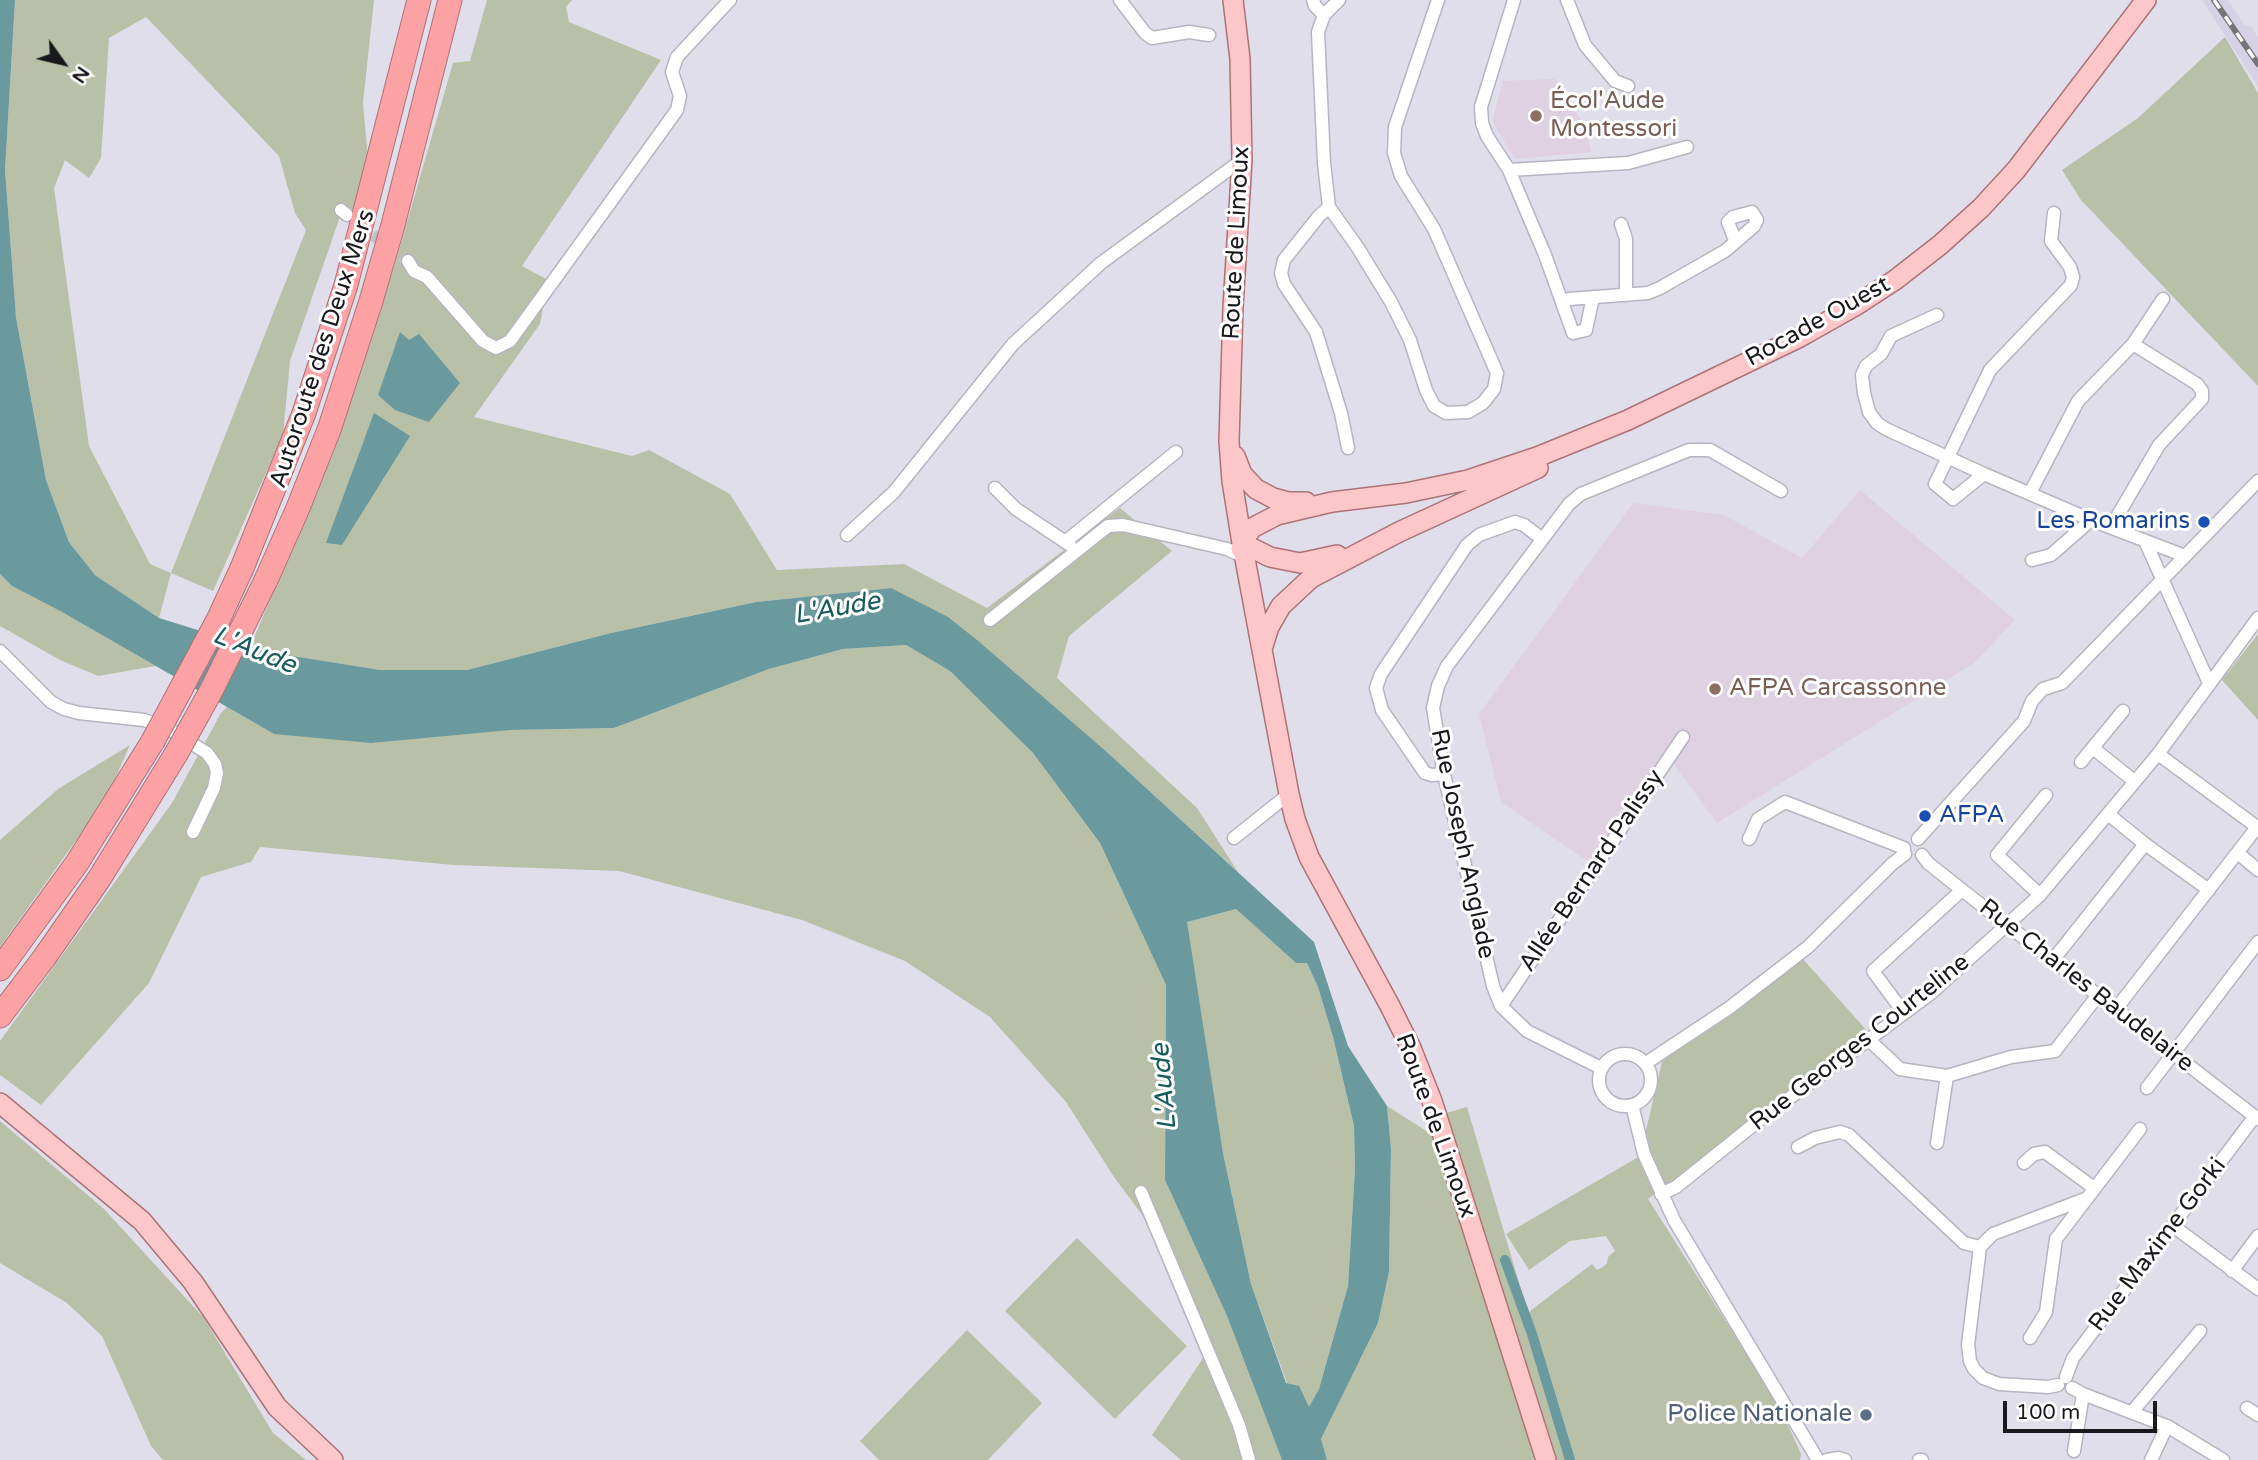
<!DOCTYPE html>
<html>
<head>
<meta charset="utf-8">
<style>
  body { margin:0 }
  #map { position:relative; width:2258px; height:1460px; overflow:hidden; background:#e0deea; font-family:"Varela Round",sans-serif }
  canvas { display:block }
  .north { position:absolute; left:28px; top:28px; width:70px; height:70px; -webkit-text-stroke:5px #fff; paint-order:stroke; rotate:124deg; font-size:19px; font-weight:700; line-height:28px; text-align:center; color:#19181c }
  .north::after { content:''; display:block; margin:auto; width:24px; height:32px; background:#19181c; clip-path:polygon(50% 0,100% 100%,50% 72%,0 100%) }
  .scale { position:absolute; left:2003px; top:1401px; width:154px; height:32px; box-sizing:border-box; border:4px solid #19181c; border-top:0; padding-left:9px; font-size:21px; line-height:24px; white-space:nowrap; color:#19181c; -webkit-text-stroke:5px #fff; paint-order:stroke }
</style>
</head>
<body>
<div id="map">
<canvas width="2258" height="1460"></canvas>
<div class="north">N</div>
<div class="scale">100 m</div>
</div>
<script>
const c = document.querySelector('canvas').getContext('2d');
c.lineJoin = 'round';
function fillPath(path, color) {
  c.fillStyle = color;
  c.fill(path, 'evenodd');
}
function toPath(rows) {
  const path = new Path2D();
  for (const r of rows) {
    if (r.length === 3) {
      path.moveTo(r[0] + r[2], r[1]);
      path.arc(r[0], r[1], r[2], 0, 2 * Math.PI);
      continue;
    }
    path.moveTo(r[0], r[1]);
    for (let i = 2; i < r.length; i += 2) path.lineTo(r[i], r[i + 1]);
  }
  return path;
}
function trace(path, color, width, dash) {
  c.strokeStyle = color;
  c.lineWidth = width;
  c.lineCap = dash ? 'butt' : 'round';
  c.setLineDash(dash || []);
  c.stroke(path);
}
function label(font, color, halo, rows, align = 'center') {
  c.font = font + ' "Varela Round",sans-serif';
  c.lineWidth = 6;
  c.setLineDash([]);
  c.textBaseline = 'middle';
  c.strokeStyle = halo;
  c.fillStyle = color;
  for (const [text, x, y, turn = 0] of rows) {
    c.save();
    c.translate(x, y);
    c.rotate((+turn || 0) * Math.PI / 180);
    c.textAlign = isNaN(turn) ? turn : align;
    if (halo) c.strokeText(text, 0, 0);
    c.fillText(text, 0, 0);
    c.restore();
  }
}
const built = toPath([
  [2202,0,2228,0,2244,25,2251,26,2258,37,2258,86]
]);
const education = toPath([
  [1555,79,1585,126,1591,152,1515,159,1492,121,1502,85,1502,81],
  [1860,490,2015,620,1974,663,1717,823,1673,763,1602,871,1501,802,1479,714,1633,503,1724,515,1802,558]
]);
const green = toPath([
  [15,0,374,0,363,103,369,169,356,211,344,205,290,361,283,435,213,591,171,573,159,618,95,575,69,542,46,480,16,317,5,170],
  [146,17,279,156,295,213,306,230,171,573,150,564,89,446,54,188,65,160,89,178,101,158,109,38],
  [487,0,572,0,566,7,569,22,661,60,522,266,548,280,540,324,474,417,632,456,649,450,730,494,777,570,904,564,987,608,1120,508,1172,551,1069,636,1057,678,1197,808,1238,872,1108,753,891,588,756,602,611,633,467,670,380,670,268,652,251,645,332,452,394,267,453,63,470,61],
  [2225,37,2258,93,2258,386,2081,200,2062,170,2138,118],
  [0,574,12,586,62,612,156,666,98,676,60,660,0,626],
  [2258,634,2258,720,2222,680],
  [906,645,950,671,1033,753,1100,843,1166,985,1165,1180,1227,1316,1282,1460,1181,1460,1152,1435,1207,1352,1183,1312,1157,1235,1114,1177,1066,1102,990,1017,905,961,802,920,619,871,454,865,260,847,251,862,201,877,149,983,41,1105,0,1075,0,1041,172,803,221,713,227,707,274,734,614,728,769,669,843,649],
  [130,745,107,797,0,947,0,840,58,789],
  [1236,909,1296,963,1307,962,1318,987,1333,1037,1354,1126,1355,1168,1348,1286,1319,1389,1309,1408,1287,1383,1251,1284,1223,1153,1186,922],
  [1802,958,1869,1033,1648,1199,1779,1405,1801,1454,1800,1460,1553,1460,1443,1114,1467,1107,1529,1316,1530,1311,1592,1264,1597,1270,1603,1267,1607,1263,1608,1257,1615,1251,1606,1236,1570,1241,1529,1270,1506,1234,1640,1156,1667,1041],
  [1387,1106,1436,1137,1516,1390,1534,1460,1327,1460,1321,1439,1378,1323,1389,1272,1391,1149],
  [0,1121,103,1208,204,1318,273,1433,306,1460,163,1460,151,1446,102,1336,67,1303,0,1263],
  [1077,1238,1187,1346,1115,1419,1005,1311],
  [967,1330,1042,1403,988,1460,879,1460,860,1441]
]);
const water = toPath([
  [0,0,15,0,5,170,16,317,46,480,69,542,95,575,159,618,268,652,380,670,467,670,611,633,756,602,891,588,948,617,977,640,1108,753,1314,942,1348,1046,1387,1106,1391,1149,1389,1272,1378,1323,1321,1439,1327,1460,1282,1460,1227,1316,1165,1180,1166,985,1100,843,1033,753,950,671,906,645,843,649,769,669,614,728,510,730,371,743,274,734,62,612,12,586,0,574],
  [1236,909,1296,963,1307,963,1318,987,1333,1037,1354,1126,1355,1168,1348,1286,1319,1389,1309,1407,1299,1386,1286,1383,1251,1284,1223,1153,1187,922],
  [400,332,409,340,419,334,460,383,429,422,395,410,378,395],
  [374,413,410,436,342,545,326,543]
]);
const canal = toPath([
  [1505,1260,1532,1334,1570,1460]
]);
const streetTunnel = toPath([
  [358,224,408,261]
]);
const street = toPath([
  [1120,0,1145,33,1152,38,1189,32,1209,35],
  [1313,0,1315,6,1324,15],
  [1339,0,1324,15,1318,32,1324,163,1329,207,1358,248,1391,302,1410,340,1426,390,1434,406,1446,413,1468,412,1483,403,1494,389,1497,373,1434,229,1401,176,1394,153,1395,127,1438,0],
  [1514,0,1481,107,1482,123,1487,136,1509,170,1545,255,1573,333,1586,330,1593,297],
  [1567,0,1585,45,1615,81,1628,86],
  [1509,170,1628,163,1687,147],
  [1329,207,1319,216,1284,260,1281,273,1284,284,1316,332,1341,413,1348,448],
  [341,210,347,215],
  [1621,224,1626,239,1626,295],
  [408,261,414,271,427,277,483,341,496,348,510,341,677,110,680,96,672,72,677,57,730,0],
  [1563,302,1569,299,1648,293,1660,288,1725,251,1754,226,1757,220,1752,212,1733,217,1728,222,1735,240],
  [1937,315,1891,336,1881,354,1866,366,1862,375,1864,393,1869,412,1877,423,1886,429,1984,474,2091,520,2185,556],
  [1984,474,1953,499,1935,484,1990,370,2071,285,2073,277,2070,267,2051,241,2054,213],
  [995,488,1016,509,1070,545],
  [2030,493,2078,401,2133,344,2163,299],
  [2111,527,2159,445,2202,399,2202,391,2197,384,2133,344],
  [847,535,894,492,1013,344,1101,263,1242,160],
  [2145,541,2209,683],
  [1065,542,1176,452],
  [2032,560,2051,555,2091,520],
  [990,620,1108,526,1123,525,1227,549,1240,555],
  [0,651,51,702,64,709,79,713,144,720,167,728,207,753,215,764,217,773,214,788,193,832],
  [2093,748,2134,781],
  [2158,754,2257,827],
  [2081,762,2123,711],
  [1444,774,1432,775,1425,773,1382,710,1376,688,1381,674,1467,545,1479,535,1515,522,1524,525,1542,539],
  [2108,814,2145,844,2209,890],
  [1234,838,1289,794],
  [1749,839,1758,819,1785,802,1904,848],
  [1918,839,2024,721,2032,701,2043,689,2062,683,2258,481],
  [2238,853,2258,870],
  [1922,855,1928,863,1962,890,2258,1119],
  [2040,895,1997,855,2046,795],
  [2053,960,2145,844],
  [1501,1006,1683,737],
  [2116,1009,2258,826],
  [1904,1013,1873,971,1962,890],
  [1869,1040,1900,1069,1947,1076,2011,1057,2055,1051,2098,995],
  [1625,1080,26],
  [1646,1063,1729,1008,1808,947,1892,864,1905,854],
  [1601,1068,1527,1031,1501,1006,1493,986,1444,774,1433,708,1438,686,1447,666,1569,504,1581,494,1689,450,1710,450,1781,491],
  [2147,1088,2258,942],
  [1632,1105,1644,1154,1674,1220,1818,1460],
  [1937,1143,1947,1076],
  [1798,1147,1815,1138,1840,1132,1849,1135,1964,1243,1980,1247],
  [2024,1163,2034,1154,2045,1152,2094,1188],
  [1141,1192,1239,1425,1249,1460],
  [1661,1194,1676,1187,1757,1122,1930,994,2040,895,2158,754,2258,618],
  [2173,1226,2258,1289],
  [2232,1271,2258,1236],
  [2030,1338,2046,1312,2056,1239,2140,1129],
  [2066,1377,2073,1358,2255,1116],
  [2058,1385,2048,1387,1999,1384,1983,1378,1974,1369,1970,1361,1968,1345,1980,1247,1993,1234,2085,1199],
  [2072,1388,2083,1394,2167,1426,2223,1460],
  [2247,1408,2258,1415],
  [2132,1412,2200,1331],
  [2074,1451,2083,1394],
  [1827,1460,1839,1458,1845,1460],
  [1919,1460,1922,1460],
  [2151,1460,2167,1426]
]);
const primary = toPath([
  [1233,0,1240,59,1242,160,1233,307,1229,441,1232,481,1242,543,1289,794,1295,819,1309,857,1390,1006,1411,1048,1432,1101,1546,1460],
  [1235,456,1242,474,1256,489,1273,498,1288,502,1306,502],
  [1242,543,1270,557,1300,563,1337,555],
  [1241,549,1242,543,1252,528,1277,515,1332,502,1406,493,1468,480,1537,457,1628,420,1800,337,1855,306,1895,280,1940,245,1981,208,2016,170,2146,0],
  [1263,646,1269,627,1281,606,1311,578,1399,532,1538,468],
  [0,1103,142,1221,193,1282,277,1407,333,1460]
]);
const highway = toPath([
  [242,568,304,413,346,285,419,0],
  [266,580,298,508,330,427,371,301,393,225,450,0],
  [0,969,77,863,153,741],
  [0,1016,44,958,99,879,176,754]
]);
const rail = toPath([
  [2214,0,2258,64]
]);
const highwayBridge = toPath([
  [153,741,219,618,242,568],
  [176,754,211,691,266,580]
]);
const markers = [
  [1536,116,7,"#8d6e63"],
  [2204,522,7,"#1a4fb4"],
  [1715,689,7,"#8d6e63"],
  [1925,816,7,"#1a4fb4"],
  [1866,1415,7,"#5c6f8a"]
];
const educationNames = [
  ["Écol'Aude",1550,102],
  ["Montessori",1550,130],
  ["AFPA Carcassonne",1729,689]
];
const streetNames = [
  ["Route de Limoux",1237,243,-87],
  ["Rocade Ouest",1818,322,-29],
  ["Autoroute des Deux Mers",323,349,-72],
  ["Rue Joseph Anglade",1462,844,78],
  ["Allée Bernard Palissy",1592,871,-56],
  ["Rue Charles Baudelaire",2086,986,38],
  ["Rue Georges Courteline",1860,1043,-38],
  ["Route de Limoux",1435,1126,70],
  ["Rue Maxime Gorki",2158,1245,-53]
];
const transitNames = [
  ["Les Romarins",2190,522],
  ["AFPA",1939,816,"left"]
];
const serviceNames = [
  ["Police Nationale",1852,1415]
];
const waterNames = [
  ["L'Aude",837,609,-10],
  ["L'Aude",254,651,22],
  ["L'Aude",1165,1087,-95]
];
fillPath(built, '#d6d1e5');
fillPath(education, '#dfd0e2');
fillPath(green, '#b9c0a8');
fillPath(water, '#6a9a9d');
trace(canal, '#6a9a9d', 10);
trace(streetTunnel, '#c2c0cb', 12, [12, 6]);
trace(street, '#b7b4c0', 15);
trace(primary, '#ad7275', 22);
trace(highway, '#ad7275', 25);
trace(street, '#fff', 12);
trace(primary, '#fdc7c9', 19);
trace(highway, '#fca2a5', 23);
trace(rail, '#75747b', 6);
trace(rail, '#fff', 3.5, [10]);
trace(highwayBridge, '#ad7275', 25, []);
trace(highwayBridge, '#fca2a5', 23);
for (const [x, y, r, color] of markers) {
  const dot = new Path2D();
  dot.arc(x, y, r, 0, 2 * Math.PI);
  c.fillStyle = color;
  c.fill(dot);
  trace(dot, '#fff', 2.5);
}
label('24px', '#785e54', '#fff', educationNames, 'left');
label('24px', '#19181c', '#fff', streetNames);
label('24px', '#164399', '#fff', transitNames, 'right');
label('24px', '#4e5e75', '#fff', serviceNames, 'right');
label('italic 26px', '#175b5f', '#fff', waterNames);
</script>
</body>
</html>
